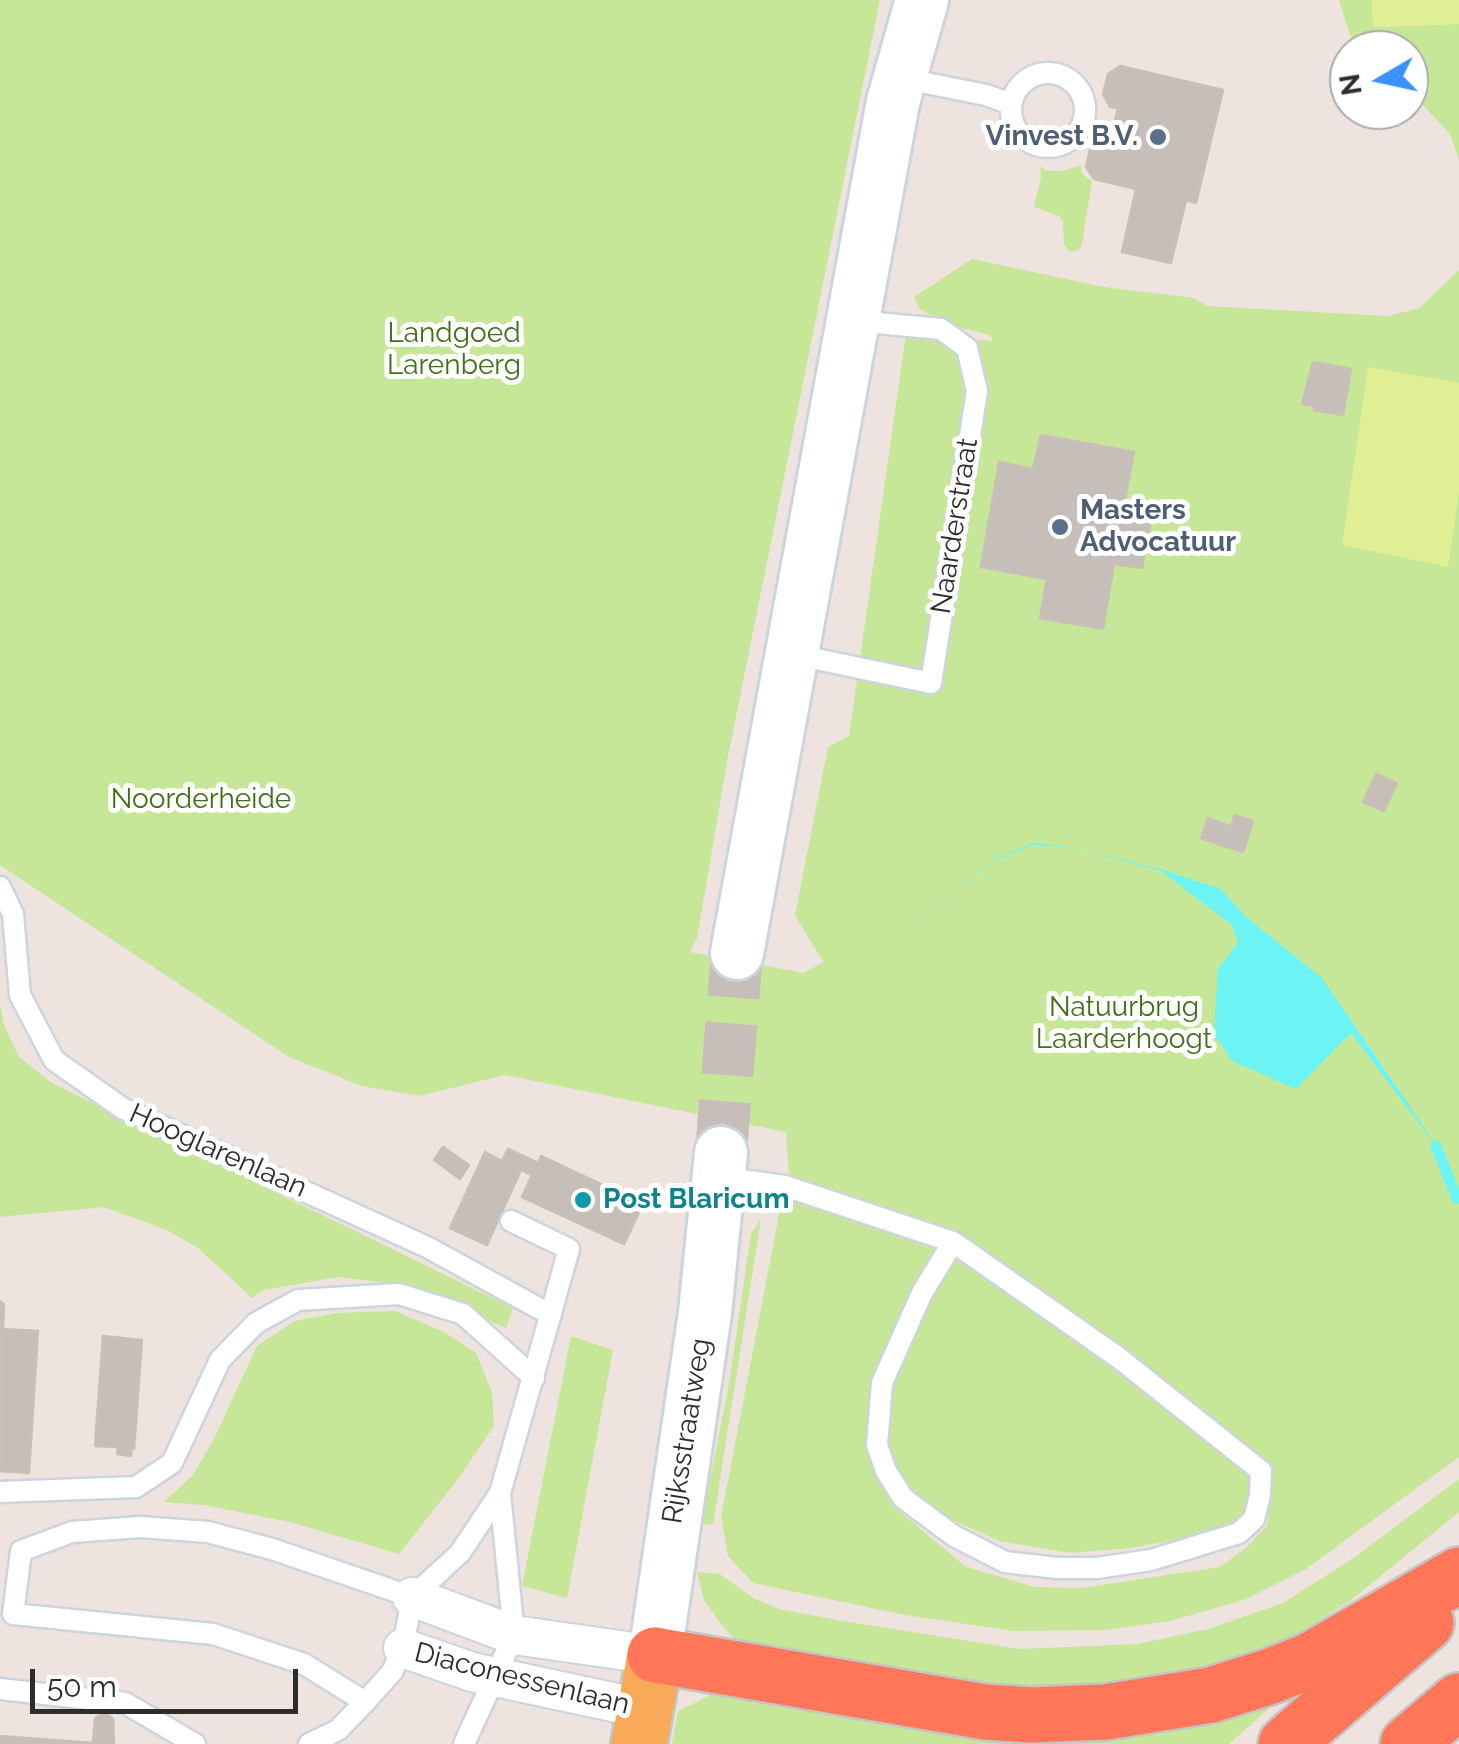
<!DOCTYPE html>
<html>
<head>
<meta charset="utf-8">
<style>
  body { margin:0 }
  #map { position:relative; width:1459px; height:1744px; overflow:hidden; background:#eee3de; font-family:Raleway,sans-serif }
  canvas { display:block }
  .north { position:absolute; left:1329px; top:30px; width:100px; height:100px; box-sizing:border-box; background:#fff; border:2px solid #ababab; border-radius:50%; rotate:261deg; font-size:28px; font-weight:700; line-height:40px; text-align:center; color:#2c2c2c }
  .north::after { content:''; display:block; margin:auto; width:35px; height:45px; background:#3a91ff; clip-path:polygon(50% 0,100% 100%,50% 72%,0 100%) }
  .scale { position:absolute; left:30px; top:1669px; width:268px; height:45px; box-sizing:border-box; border:5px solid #2c2c2c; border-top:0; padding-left:12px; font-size:30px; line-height:35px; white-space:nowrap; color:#2c2c2c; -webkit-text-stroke:8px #fff; paint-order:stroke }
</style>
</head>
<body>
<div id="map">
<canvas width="1459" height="1744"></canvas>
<div class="north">N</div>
<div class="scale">50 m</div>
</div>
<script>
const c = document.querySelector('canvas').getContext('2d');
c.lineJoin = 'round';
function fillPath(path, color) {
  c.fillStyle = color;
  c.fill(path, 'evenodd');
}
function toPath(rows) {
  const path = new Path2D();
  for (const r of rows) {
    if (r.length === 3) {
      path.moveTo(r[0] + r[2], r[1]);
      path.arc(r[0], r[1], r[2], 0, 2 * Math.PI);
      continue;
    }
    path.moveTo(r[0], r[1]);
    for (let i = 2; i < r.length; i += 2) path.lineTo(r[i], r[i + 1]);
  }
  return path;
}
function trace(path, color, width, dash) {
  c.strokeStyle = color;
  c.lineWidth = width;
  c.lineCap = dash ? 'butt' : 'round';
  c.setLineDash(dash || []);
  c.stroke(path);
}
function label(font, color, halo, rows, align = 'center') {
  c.font = font + ' Raleway,sans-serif';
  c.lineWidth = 10;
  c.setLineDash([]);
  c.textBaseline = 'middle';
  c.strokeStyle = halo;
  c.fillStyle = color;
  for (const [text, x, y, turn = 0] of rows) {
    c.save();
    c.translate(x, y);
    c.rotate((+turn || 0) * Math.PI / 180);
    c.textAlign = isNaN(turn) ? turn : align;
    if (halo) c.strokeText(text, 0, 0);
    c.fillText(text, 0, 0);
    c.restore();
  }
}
const green = toPath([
  [0,0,880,0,728,756,697,938,690,952,804,973,823,962,795,915,828,747,849,736,906,334,993,341,990,335,946,324,920,309,914,297,972,259,1104,287,1194,298,1207,306,1388,316,1419,308,1459,270,1459,1457,1306,1569,1244,1600,1170,1621,1106,1630,1014,1631,905,1615,753,1583,728,1556,721,1517,783,1194,841,1209,947,1246,916,1288,877,1380,871,1453,892,1505,966,1567,1035,1587,1082,1588,1220,1567,1248,1546,1267,1525,1270,1478,1267,1471,1120,1351,955,1239,789,1176,786,1132,505,1075,419,1096,362,1086,289,1057,0,865],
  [1339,0,1372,0,1374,27,1459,24,1459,159,1450,134,1409,90,1409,50,1362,50,1350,35],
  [1081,165,1082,174,1092,181,1082,244,1079,250,1070,252,1064,245,1063,221,1059,216,1034,207,1041,177,1040,166,1047,171,1062,171],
  [0,1004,4,1025,19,1057,52,1083,513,1308,506,1328,410,1286,338,1277,264,1290,252,1298,198,1248,167,1230,104,1207,0,1217],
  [761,1219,713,1524,701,1525,729,1384,751,1234],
  [956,1249,1137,1379,1259,1479,1247,1514,1229,1526,1202,1535,1132,1548,1071,1553,999,1541,952,1520,913,1496,900,1479,884,1442,889,1381,928,1292],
  [395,1311,446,1333,476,1353,492,1392,494,1426,458,1479,399,1554,290,1522,204,1505,164,1502,193,1475,214,1439,257,1346,295,1321,336,1313],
  [571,1336,613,1350,567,1598,522,1586],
  [1459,1479,1459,1512,1350,1601,1296,1635,1216,1667,1081,1690,1001,1688,741,1645,724,1628,704,1600,697,1572,720,1574,753,1598,779,1609,843,1621,1020,1649,1138,1644,1208,1629,1283,1603,1355,1557],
  [1294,1686,1229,1744,672,1744,678,1711,713,1694,808,1705]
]);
const pitch = toPath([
  [1372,0,1459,0,1459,24,1373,27],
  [1368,367,1459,383,1459,491,1448,567,1342,545]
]);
const water = toPath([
  [1034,843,1078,848,1167,871,1221,889,1245,916,1322,978,1437,1146,1459,1203,1436,1146,1351,1033,1296,1089,1232,1061,1214,1034,1218,969,1238,943,1232,925,1161,871,1077,848,1034,845,992,861,868,971,992,860]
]);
const stream = toPath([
  [1436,1146,1457,1199]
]);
const building = toPath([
  [1120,66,1223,90,1196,203,1186,200,1171,263,1122,252,1136,189,1094,179,1086,167,1091,146,1103,138,1110,140,1118,108,1110,107,1103,94,1108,74,1120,66],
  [1313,362,1351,369,1343,415,1314,410,1314,406,1302,404,1313,362],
  [1041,435,1134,452,1123,510,1152,515,1142,568,1114,564,1103,629,1040,618,1047,579,981,567,999,462,1033,469,1041,435],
  [1376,774,1397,783,1384,811,1363,802,1376,774],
  [1235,815,1253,821,1243,852,1224,846,1235,815],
  [1208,818,1231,827,1224,846,1201,838,1208,818],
  [443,1147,469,1165,460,1179,434,1160,443,1147],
  [508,1149,538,1163,541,1156,643,1204,624,1244,522,1197,532,1175,521,1170,487,1245,450,1228,485,1152,502,1161,508,1149],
  [0,1301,4,1305,3,1329,38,1331,29,1473,0,1471,0,1301],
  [103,1336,142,1340,134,1449,131,1448,131,1456,117,1454,118,1447,95,1446,103,1336],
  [105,1712,113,1719,114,1744,0,1744,0,1736,93,1743,95,1718,105,1712]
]);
const secondaryTunnel = toPath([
  [721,1153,737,953]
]);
const lane = toPath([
  [1048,110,37],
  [901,78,986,95,1011,104],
  [792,654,931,683,977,391,967,348,941,329,855,321],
  [0,887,13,914,20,995,54,1060,122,1108,427,1247,551,1315],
  [720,1177,785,1186,953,1242,1119,1358,1261,1471,1260,1495,1254,1519,1239,1533,1151,1560,1097,1568,1057,1568,1005,1562,954,1536,903,1498,886,1471,877,1445,882,1383,922,1293,953,1242],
  [0,1492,136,1487,172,1463,220,1360,256,1323,298,1300,399,1294,463,1314,534,1378],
  [140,1527,208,1532,272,1549,412,1597,403,1648,392,1672,365,1702,304,1664,213,1634,13,1614,21,1551,72,1532,140,1527],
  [412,1597,460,1553,500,1493,569,1249,511,1221],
  [0,1689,125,1703,195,1744],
  [309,1744,338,1730,365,1702],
  [464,1744,514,1635,500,1493]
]);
const street = toPath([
  [412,1597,514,1635,655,1655],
  [403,1648,472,1672,645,1709]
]);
const secondary = toPath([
  [737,953,893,102,922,0],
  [655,1655,705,1313,721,1153]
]);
const primary = toPath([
  [639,1744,655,1655]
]);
const highway = toPath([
  [655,1655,985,1712,1031,1715,1106,1712,1211,1695,1271,1676,1309,1661,1459,1575],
  [1286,1744,1426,1623],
  [1408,1744,1459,1701]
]);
const markers = [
  [1158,137,10,"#5c6f8a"],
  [1060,527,10,"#5c6f8a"],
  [583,1200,10,"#0f9aa8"]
];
const serviceNames = [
  ["Vinvest B.V.",1138,137],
  ["Masters",1080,511,"left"],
  ["Advocatuur",1080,543,"left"]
];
const parkNames = [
  ["Landgoed",454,334],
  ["Larenberg",454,366],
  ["Noorderheide",201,800],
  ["Natuurbrug",1124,1008],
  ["Laarderhoogt",1124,1040]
];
const streetNames = [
  ["Naarderstraat",955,526,-81],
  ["Hooglarenlaan",218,1151,24],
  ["Rijksstraatweg",687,1431,-81],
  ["Diaconessenlaan",522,1679,14]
];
const cultureNames = [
  ["Post Blaricum",603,1200]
];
fillPath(green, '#c7e798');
fillPath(pitch, '#e0ef93');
fillPath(water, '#6cf4f5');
trace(stream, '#6cf4f5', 11);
fillPath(building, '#c6bfb9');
trace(building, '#cabfb7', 2.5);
trace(secondaryTunnel, '#c7beba', 52, [52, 26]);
trace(lane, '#ccd4de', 25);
trace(street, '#ccd4de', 42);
trace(secondary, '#ccd4de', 58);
trace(primary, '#c4c4c4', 60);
trace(highway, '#c4c4c4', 60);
trace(lane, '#fff', 20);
trace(street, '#fff', 38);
trace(secondary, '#fff', 52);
trace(primary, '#f8aa59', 55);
trace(highway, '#ff7658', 55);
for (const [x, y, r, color] of markers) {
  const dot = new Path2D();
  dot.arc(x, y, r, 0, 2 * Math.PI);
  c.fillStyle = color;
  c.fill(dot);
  trace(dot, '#fff', 4);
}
label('bold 28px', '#4e5e75', '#fff', serviceNames, 'right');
label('28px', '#406f17', '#fff', parkNames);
label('28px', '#2c2c2c', '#fff', streetNames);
label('bold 28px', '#0d838f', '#fff', cultureNames, 'left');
</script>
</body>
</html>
